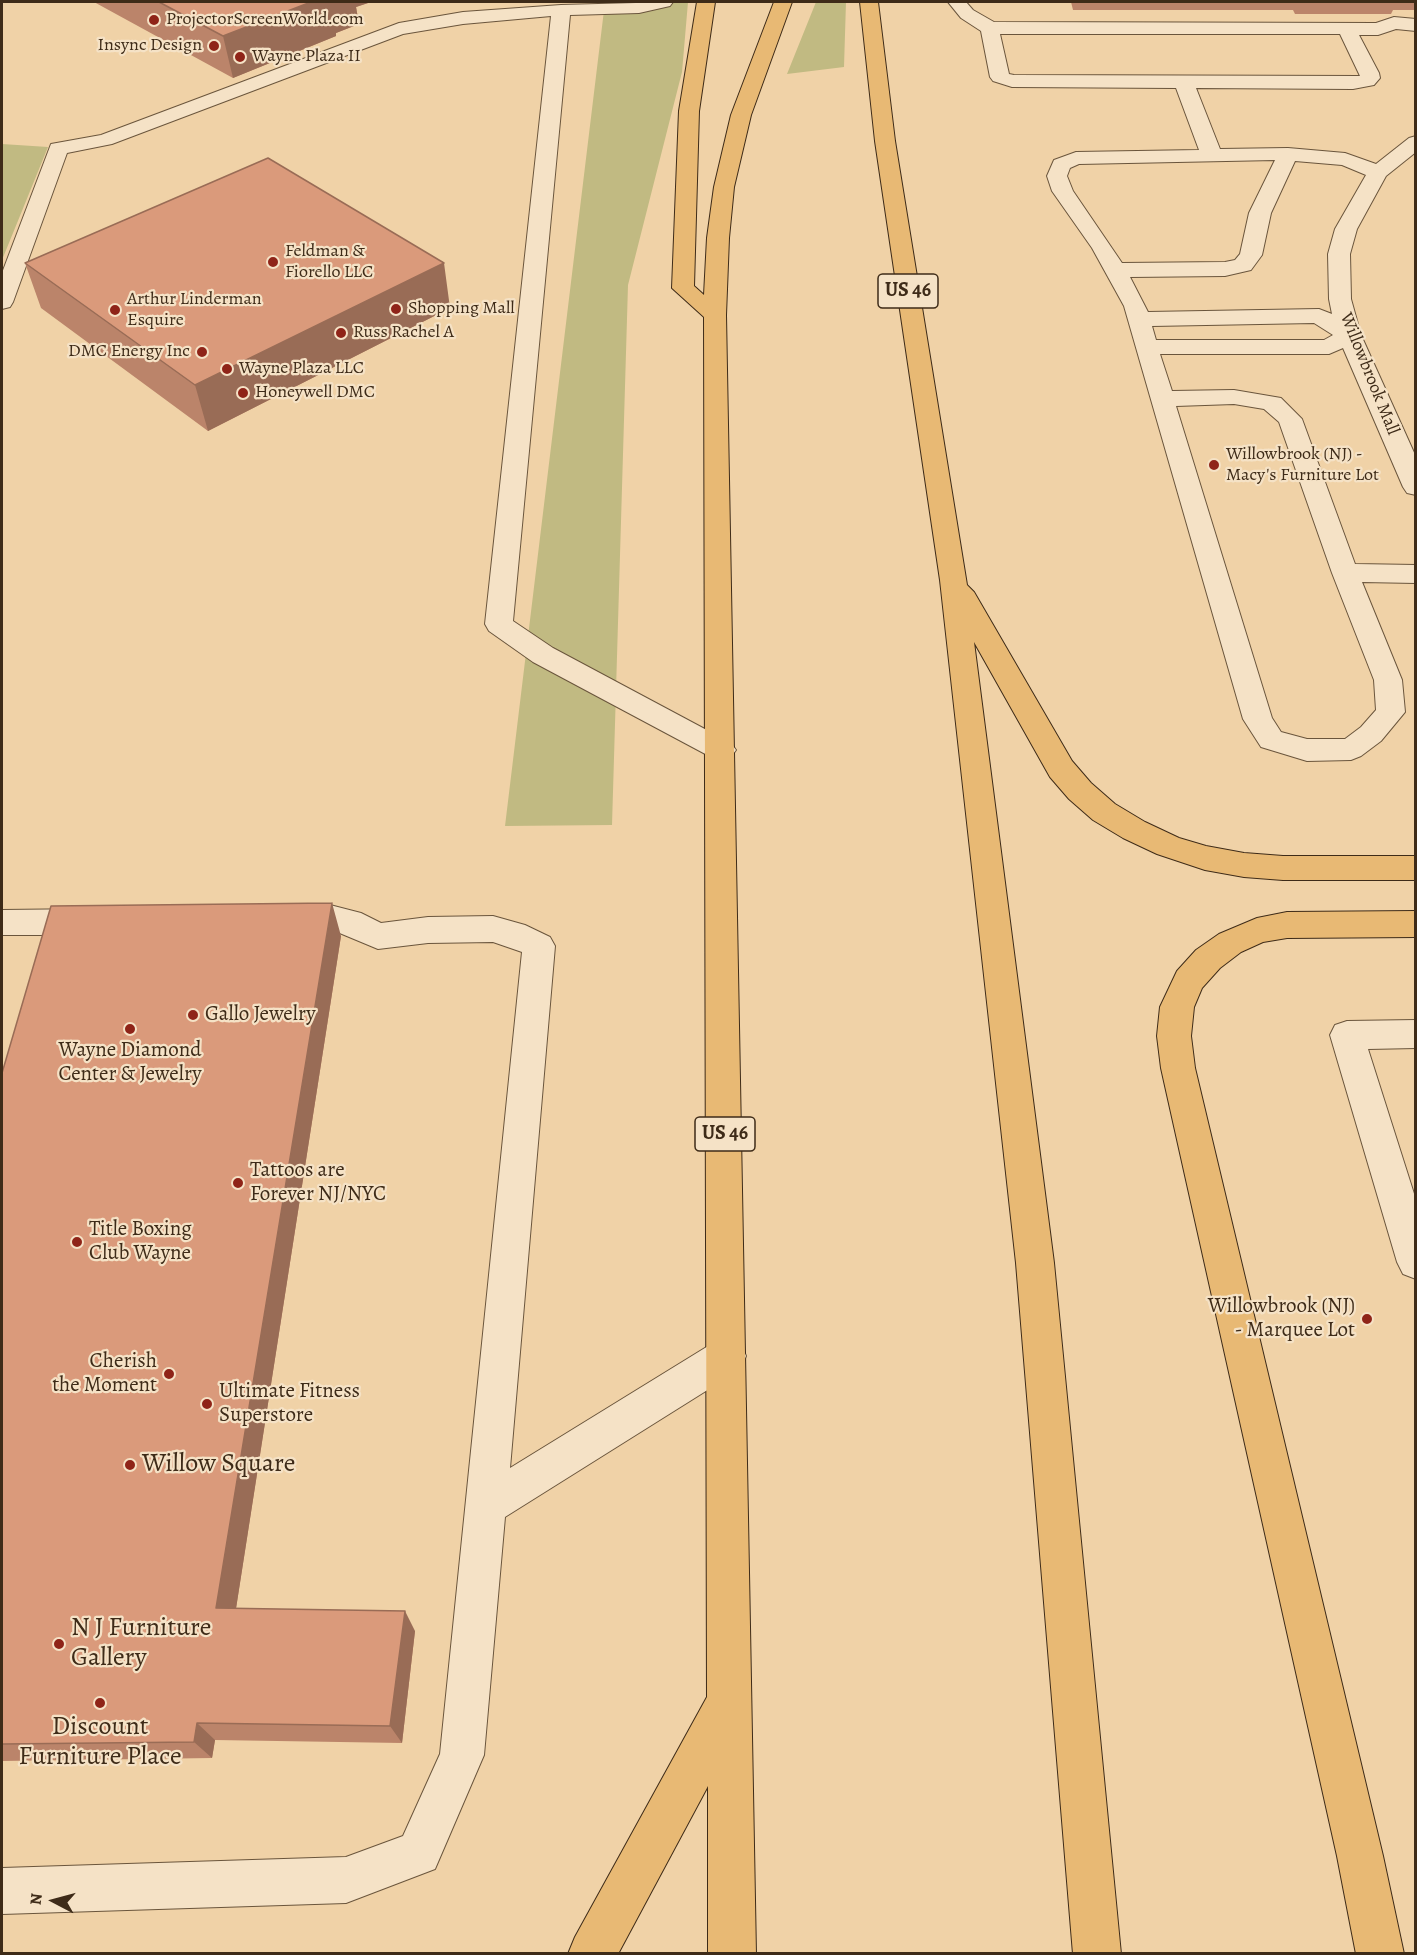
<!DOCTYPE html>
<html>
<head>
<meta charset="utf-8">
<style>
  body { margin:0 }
  #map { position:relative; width:1417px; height:1955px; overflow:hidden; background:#f0d2a7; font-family:Alegreya,serif }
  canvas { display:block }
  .frame { position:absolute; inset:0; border:3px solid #3e2b18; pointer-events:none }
  .north { position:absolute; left:24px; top:1871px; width:60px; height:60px; -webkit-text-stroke:4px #f5e2c6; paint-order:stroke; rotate:276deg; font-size:16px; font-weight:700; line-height:24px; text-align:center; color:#3e2b18 }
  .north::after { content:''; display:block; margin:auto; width:21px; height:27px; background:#3e2b18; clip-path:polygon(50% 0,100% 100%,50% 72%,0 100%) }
</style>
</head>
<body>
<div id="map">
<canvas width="1417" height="1955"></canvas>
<div class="frame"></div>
<div class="north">N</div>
</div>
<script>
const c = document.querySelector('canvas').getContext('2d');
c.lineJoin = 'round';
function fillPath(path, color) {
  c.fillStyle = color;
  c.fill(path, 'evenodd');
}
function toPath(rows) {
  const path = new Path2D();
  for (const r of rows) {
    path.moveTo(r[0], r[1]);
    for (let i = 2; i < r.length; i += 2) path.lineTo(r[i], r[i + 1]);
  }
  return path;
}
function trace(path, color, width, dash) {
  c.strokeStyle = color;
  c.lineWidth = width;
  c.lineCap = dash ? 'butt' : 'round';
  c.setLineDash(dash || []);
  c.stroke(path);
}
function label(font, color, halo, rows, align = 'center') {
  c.font = font + ' Alegreya,serif';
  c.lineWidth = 4.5;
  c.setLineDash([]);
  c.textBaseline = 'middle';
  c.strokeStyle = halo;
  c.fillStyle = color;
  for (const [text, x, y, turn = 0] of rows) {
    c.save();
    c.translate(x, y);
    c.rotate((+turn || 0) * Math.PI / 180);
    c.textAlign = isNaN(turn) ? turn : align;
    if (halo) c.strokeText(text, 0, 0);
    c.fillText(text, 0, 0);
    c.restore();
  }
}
const green = toPath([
  [605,2,688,2,682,72,628,285,612,825,505,826],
  [816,2,846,2,844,67,787,74],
  [2,144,48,147,2,260]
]);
const minor = toPath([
  [673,2,670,6,639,13,570,15,513,621,553,648,731,743,736,750,731,757,721,761,711,757,533,662,489,631,485,624,551,16,463,24,403,34,112,144,67,153,13,302,10,307,2,309,2,273,51,144,101,135,399,23,463,12,561,5,673,2],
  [948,2,966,2,973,10,994,22,1376,23,1394,17,1416,19,1416,31,1396,29,1378,35,1359,35,1379,73,1380,78,1374,85,1353,89,1196,88,1220,149,1288,148,1345,153,1376,164,1409,138,1416,136,1416,152,1386,176,1357,229,1350,254,1351,299,1361,335,1416,457,1416,495,1407,493,1403,487,1343,348,1329,354,1160,354,1172,391,1234,390,1281,398,1302,419,1355,564,1416,565,1416,583,1362,582,1402,680,1405,712,1381,741,1361,756,1351,760,1307,761,1261,747,1243,719,1124,306,1092,248,1052,191,1047,176,1054,160,1076,152,1199,150,1176,88,1012,87,993,81,990,77,981,31,961,18,948,2],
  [1000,34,1340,34,1360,76,1014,75,1009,74,1000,34],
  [1275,160,1249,213,1240,254,1235,260,1225,262,1122,263,1073,191,1067,176,1070,168,1079,164,1275,160],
  [1295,161,1342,165,1366,175,1335,229,1328,254,1329,299,1332,314,1319,309,1148,312,1130,277,1225,276,1251,270,1262,255,1271,213,1295,161],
  [1314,323,1333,335,1324,340,1156,340,1152,326,1314,323],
  [1234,404,1264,409,1279,422,1332,573,1374,680,1376,710,1361,727,1345,739,1307,739,1281,732,1272,718,1176,406,1234,404],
  [330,905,361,913,381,923,428,917,493,916,525,925,550,937,555,946,510,1468,713,1343,727,1338,741,1343,746,1356,741,1369,505,1517,484,1755,435,1869,346,1903,2,1914,2,1868,346,1857,403,1836,440,1754,522,952,493,942,428,943,378,949,330,929,292,930,281,927,276,918,281,909,292,906,330,905],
  [91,909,102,913,107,922,102,931,91,935,2,935,2,910,91,909],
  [1416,1020,1416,1048,1368,1049,1416,1200,1416,1279,1403,1274,1397,1262,1330,1035,1335,1025,1347,1021,1416,1020]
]);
const highway = toPath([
  [697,2,715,2,699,111,694,286,704,295,707,238,714,187,731,115,774,2,792,2,751,115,734,187,729,238,726,315,756,1954,708,1954,708,1786,618,1954,568,1954,575,1937,707,1697,704,317,672,288,679,111,697,2],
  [860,2,878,2,895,141,967,585,974,592,1072,761,1091,783,1115,804,1145,822,1179,838,1206,846,1244,853,1283,856,1416,856,1416,880,1283,880,1244,877,1205,870,1157,854,1123,838,1093,820,1069,799,1050,777,974,642,1054,1263,1121,1954,1073,1954,1016,1263,940,580,875,141,860,2],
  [1416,911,1416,937,1287,938,1263,942,1241,952,1220,968,1202,988,1194,1007,1191,1036,1195,1068,1383,1856,1404,1954,1356,1954,1337,1856,1161,1068,1157,1036,1160,1007,1177,971,1196,950,1219,934,1257,918,1287,912,1416,911]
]);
const wall = toPath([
  [94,2,371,2,356,7,359,24,336,33,336,36,233,78],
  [1071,2,1416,2,1416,10,1393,10,1391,14,1295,14,1293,10,1073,10],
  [25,263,450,308,208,431,41,308],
  [341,936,236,1608,415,1631,402,1743,215,1740,212,1758,2,1761,2,1073]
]);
const shadedWall = toPath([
  [311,2,371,2,356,7,359,24,336,33,336,36,233,78,223,36],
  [444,263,450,308,208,431,195,385],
  [332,903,341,936,233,1628,216,1608],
  [405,1611,415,1631,402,1743,390,1726],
  [197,1723,215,1740,212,1758,194,1742]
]);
const building = toPath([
  [159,2,311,2,223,36,159,2],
  [268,158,444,263,195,385,25,263,268,158],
  [332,903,216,1608,405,1611,390,1726,197,1723,194,1742,2,1744,2,1073,51,906,332,903]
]);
const markers = [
  [154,20,6,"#8f2418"],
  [214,46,6,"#8f2418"],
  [240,57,6,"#8f2418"],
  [273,262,6,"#8f2418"],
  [396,309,6,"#8f2418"],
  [115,310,6,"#8f2418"],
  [341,333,6,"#8f2418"],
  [202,352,6,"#8f2418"],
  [227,369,6,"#8f2418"],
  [243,393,6,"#8f2418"],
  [1214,465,6,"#8f2418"],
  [193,1015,6,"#8f2418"],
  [130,1029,6,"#8f2418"],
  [238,1183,6,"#8f2418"],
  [77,1242,6,"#8f2418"],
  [1367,1319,6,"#8f2418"],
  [169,1374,6,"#8f2418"],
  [207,1404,6,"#8f2418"],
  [130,1465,6,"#8f2418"],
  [59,1644,6,"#8f2418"],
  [100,1703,6,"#8f2418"]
];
const farPoinames = [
  ["ProjectorScreenWorld.com",166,20],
  ["Insync Design",202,46,"right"],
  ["Wayne Plaza II",252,57],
  ["Feldman &",285,252],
  ["Fiorello LLC",285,273],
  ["Arthur Linderman",127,300],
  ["Esquire",127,321],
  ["Shopping Mall",408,309],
  ["Russ Rachel A",353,333],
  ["DMC Energy Inc",190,352,"right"],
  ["Wayne Plaza LLC",239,369],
  ["Honeywell DMC",255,393],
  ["Willowbrook (NJ) -",1226,455],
  ["Macy's Furniture Lot",1226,476]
];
const farStreetnames = [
  ["Willowbrook Mall",1369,374,68]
];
const shields = [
  [908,291,60],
  [725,1134,60]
];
const shieldNames = [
  ["US 46",908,291],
  ["US 46",725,1134]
];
const poiNames = [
  ["Gallo Jewelry",205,1015],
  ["Wayne Diamond",130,1051,"center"],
  ["Center & Jewelry",130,1075,"center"],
  ["Tattoos are",250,1171],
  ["Forever NJ/NYC",250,1195],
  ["Title Boxing",89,1230],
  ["Club Wayne",89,1254],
  ["Willowbrook (NJ)",1355,1307,"right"],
  ["- Marquee Lot",1355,1331,"right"],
  ["Cherish",157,1362,"right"],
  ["the Moment",157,1386,"right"],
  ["Ultimate Fitness",219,1392],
  ["Superstore",219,1416]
];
const nearPoinames = [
  ["Willow Square",142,1465],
  ["N J Furniture",71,1629],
  ["Gallery",71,1659],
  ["Discount",100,1728,"center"],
  ["Furniture Place",100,1758,"center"]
];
fillPath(green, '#c1ba82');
trace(minor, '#6a553c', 2);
trace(highway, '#3e2b18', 2);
fillPath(minor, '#f5e2c6');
fillPath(highway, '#e8b974');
fillPath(wall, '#bb846a');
fillPath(shadedWall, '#996c56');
fillPath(building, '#da9a7b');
trace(building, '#996c56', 1.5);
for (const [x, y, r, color] of markers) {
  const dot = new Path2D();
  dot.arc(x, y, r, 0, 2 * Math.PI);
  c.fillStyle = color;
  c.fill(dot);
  trace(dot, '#f5e2c6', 2);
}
label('18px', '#3e2b18', '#f5e2c6', farPoinames, 'left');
label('18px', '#3e2b18', '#f5e2c6', farStreetnames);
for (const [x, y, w] of shields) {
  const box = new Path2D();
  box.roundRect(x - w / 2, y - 17, w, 34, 4.5);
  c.fillStyle = '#f5e2c6';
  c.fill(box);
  trace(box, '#3e2b18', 1.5);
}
label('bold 20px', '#3e2b18', null, shieldNames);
label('21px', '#3e2b18', '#f5e2c6', poiNames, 'left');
label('26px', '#3e2b18', '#f5e2c6', nearPoinames, 'left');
</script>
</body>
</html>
